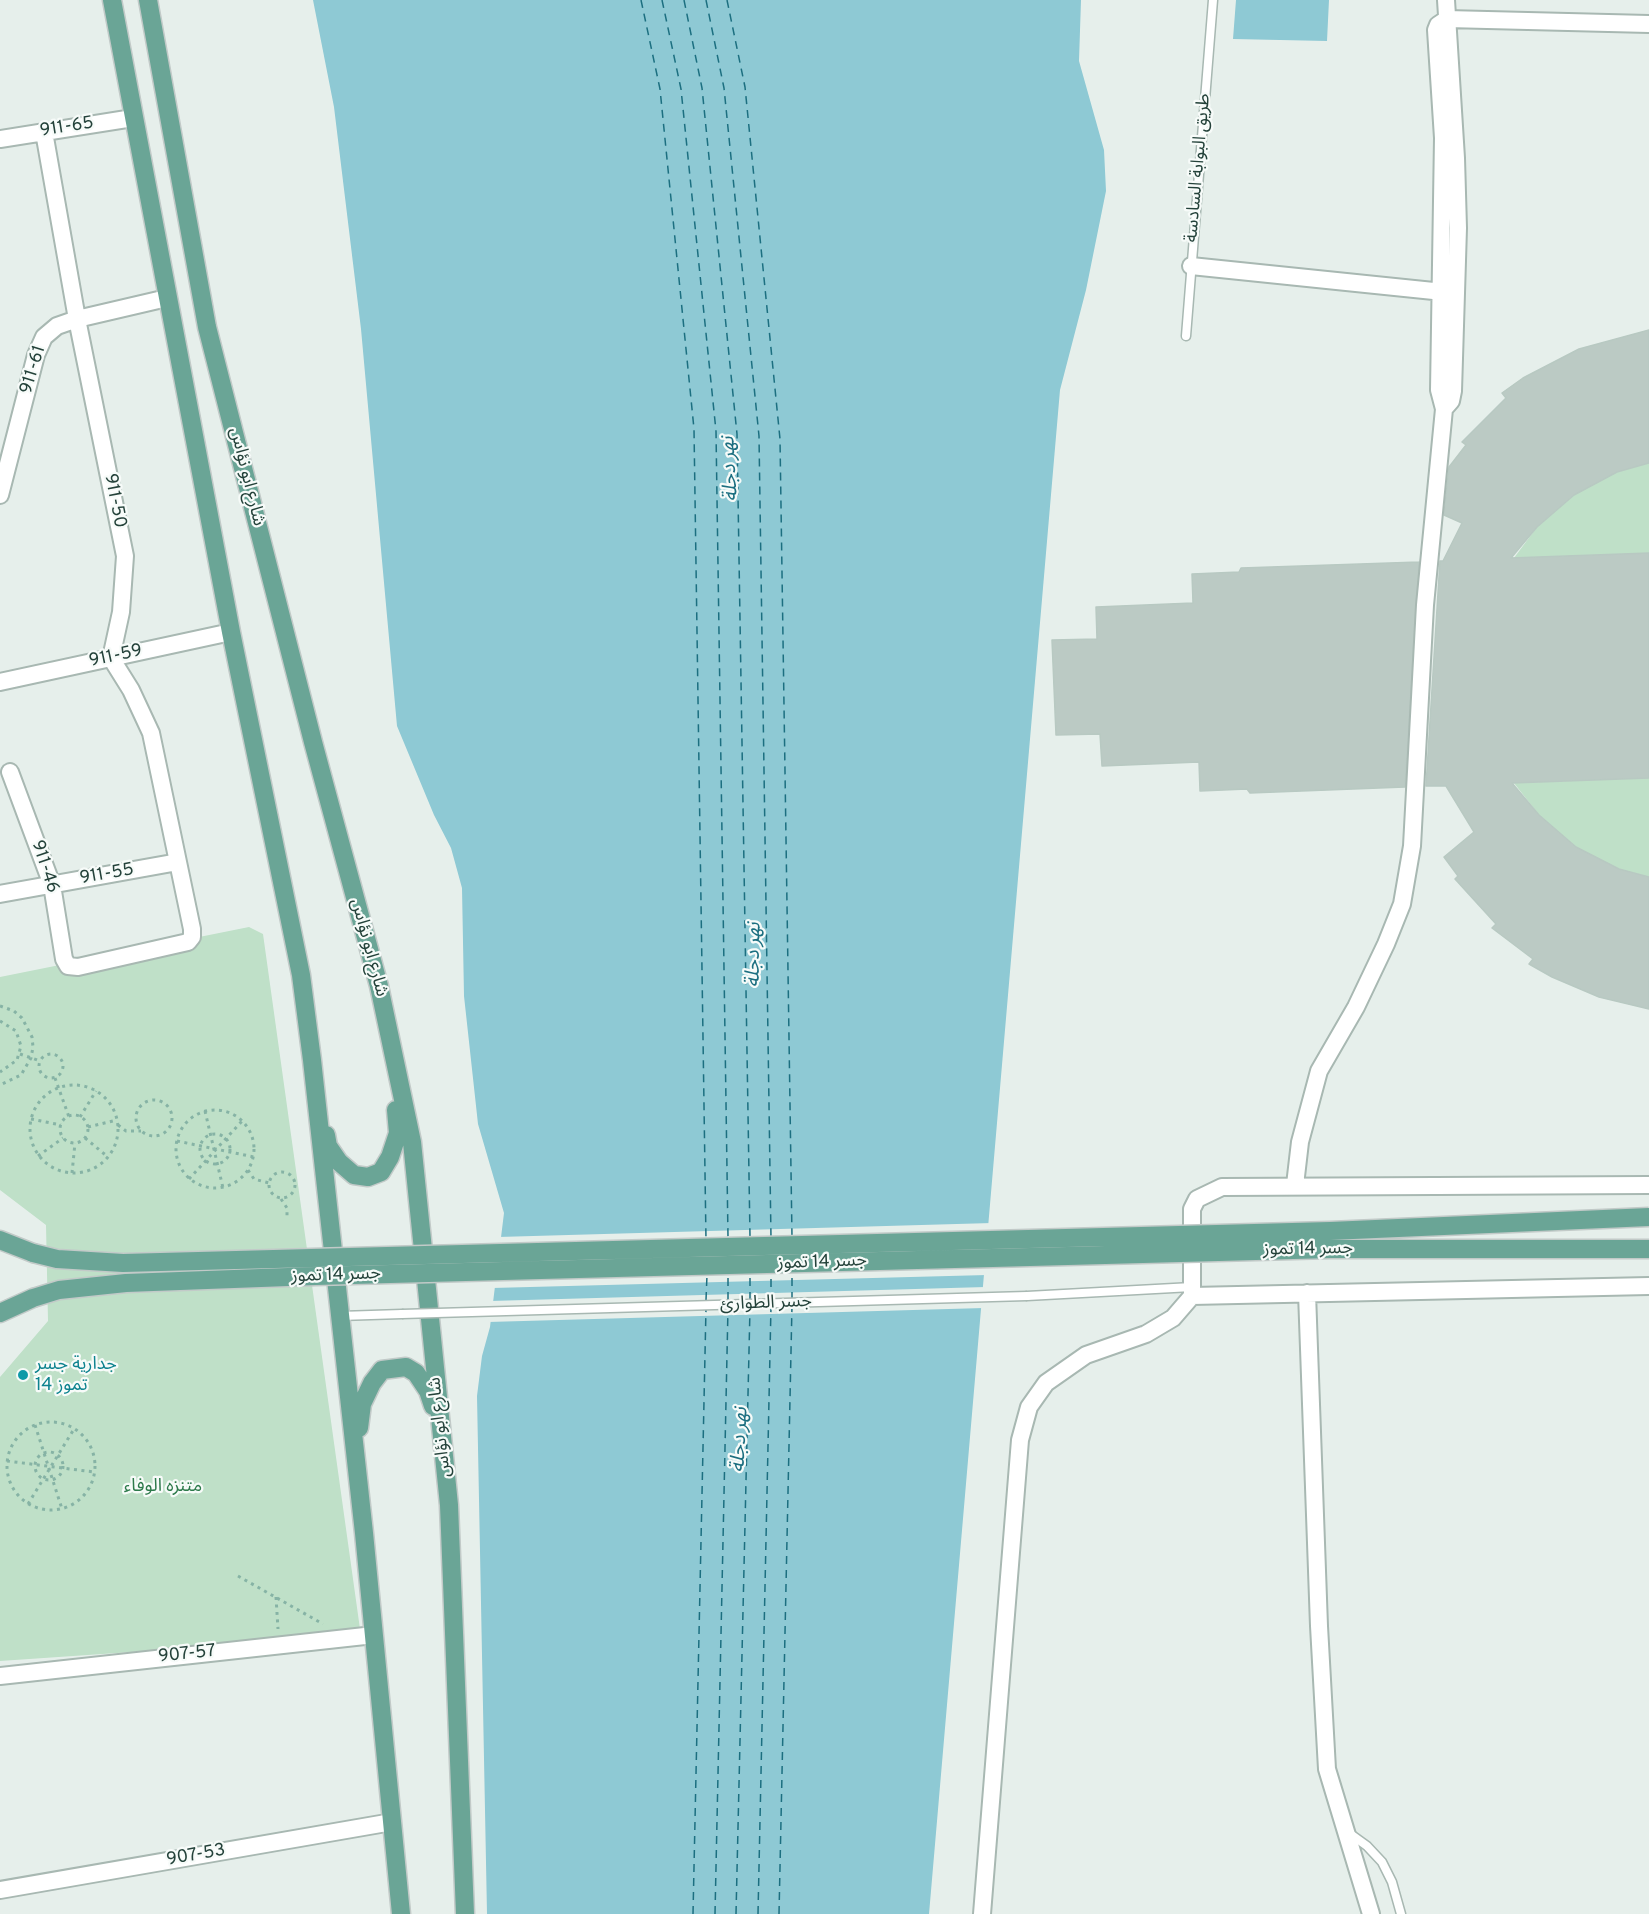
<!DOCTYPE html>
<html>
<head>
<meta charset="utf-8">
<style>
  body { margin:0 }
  canvas { display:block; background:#e6efeb }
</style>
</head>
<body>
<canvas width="1649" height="1914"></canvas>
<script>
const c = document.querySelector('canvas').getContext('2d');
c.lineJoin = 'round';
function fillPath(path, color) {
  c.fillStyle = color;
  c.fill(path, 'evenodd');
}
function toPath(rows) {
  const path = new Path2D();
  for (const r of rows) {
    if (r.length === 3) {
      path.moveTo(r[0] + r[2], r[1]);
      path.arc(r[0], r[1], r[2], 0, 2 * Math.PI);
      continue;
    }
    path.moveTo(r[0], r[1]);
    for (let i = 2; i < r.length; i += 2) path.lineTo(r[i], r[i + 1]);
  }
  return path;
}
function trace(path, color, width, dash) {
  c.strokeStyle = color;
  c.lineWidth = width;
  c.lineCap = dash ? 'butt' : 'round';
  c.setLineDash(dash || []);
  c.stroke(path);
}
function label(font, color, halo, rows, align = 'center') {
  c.font = font + ' Overpass,"Noto Sans Arabic",sans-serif';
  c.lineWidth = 4.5;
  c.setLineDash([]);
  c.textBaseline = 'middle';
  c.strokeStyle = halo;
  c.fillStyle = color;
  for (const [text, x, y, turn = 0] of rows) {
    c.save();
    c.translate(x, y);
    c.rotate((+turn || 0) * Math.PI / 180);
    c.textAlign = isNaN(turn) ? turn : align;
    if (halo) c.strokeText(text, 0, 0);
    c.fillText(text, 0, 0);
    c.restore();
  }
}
const green = toPath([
  [1649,463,1649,553,1514,558,1537,527,1574,495,1617,472],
  [1649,778,1649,877,1619,869,1576,847,1539,815,1514,783],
  [249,927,263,934,360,1629,278,1642,0,1661,0,1377,48,1321,46,1225,0,1190,0,977]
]);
const water = toPath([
  [313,0,1081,0,1079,61,1104,150,1106,191,1086,290,1060,390,929,1914,487,1914,477,1396,482,1356,490,1327,504,1213,478,1124,464,996,462,888,451,848,434,815,397,726,361,329,334,107],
  [1236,0,1329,0,1327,41,1233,39]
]);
const pier = toPath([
  [992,1223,987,1275,492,1288,498,1237],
  [986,1287,984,1308,488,1322,490,1301]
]);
const ferry = toPath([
  [641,0,660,89,694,429,706,1240],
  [662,0,681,89,716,431,728,1237],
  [684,0,702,88,737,434,750,1237],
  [706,0,724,88,759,436,771,1238],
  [727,0,745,87,780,439,792,1237],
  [706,1300,707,1275],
  [728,1300,728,1272],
  [750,1300,750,1272],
  [792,1300,792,1272],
  [771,1301,771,1273],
  [693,1914,706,1308],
  [715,1914,728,1308],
  [736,1914,750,1308],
  [758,1914,771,1306],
  [779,1914,792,1305]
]);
const building = toPath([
  [1649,330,1649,463,1617,472,1574,495,1537,527,1511,558,1649,553,1649,778,1512,783,1539,815,1576,847,1619,869,1649,877,1649,1009,1599,997,1552,977,1529,964,1533,959,1492,928,1496,924,1455,879,1458,876,1444,857,1474,832,1446,786,1426,786,1440,561,1443,561,1462,523,1444,515,1449,467,1466,445,1462,442,1506,398,1502,393,1523,378,1579,349,1649,330],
  [1419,562,1405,787,1250,793,1247,789,1200,791,1199,762,1102,766,1100,734,1056,735,1052,640,1097,639,1096,607,1193,603,1192,574,1239,572,1241,568,1419,562]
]);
const path = toPath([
  [0,1006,14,1011,22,1018,32,1037,33,1047,31,1058,21,1075,0,1085],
  [0,1021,16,1031,21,1046,17,1060,0,1072],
  [51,1066,12],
  [20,1054,40,1061],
  [55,1078,69,1117],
  [74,1129,44],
  [154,1118,18],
  [215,1149,39],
  [205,1111,223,1188],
  [74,1129,14],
  [80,1117,96,1091],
  [31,1119,61,1125],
  [118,1125,126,1131,141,1131],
  [88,1127,117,1120],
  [215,1149,15],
  [85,1138,108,1157],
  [177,1141,254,1157],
  [38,1156,63,1138],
  [248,1170,254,1179,269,1183],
  [282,1185,13],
  [72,1173,75,1143],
  [189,1179,242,1121],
  [281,1199,287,1208,287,1217],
  [51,1466,44],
  [35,1425,62,1509],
  [49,1466,14],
  [7,1461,94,1472],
  [28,1504,74,1429],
  [238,1576,323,1624],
  [276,1597,278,1629]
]);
const lane = toPath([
  [1186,336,1213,0],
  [1027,1296,1192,1287],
  [340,1316,402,1314],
  [1349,1833,1367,1846,1382,1862,1392,1882,1401,1914]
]);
const street = toPath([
  [0,139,133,118],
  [1191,266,1453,293],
  [1444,409,1451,401,1453,391,1458,228,1456,158,1446,0],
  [0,495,36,355,44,337,57,326,77,319,167,298],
  [0,682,231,632],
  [10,772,52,885,64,959,68,966,78,967,188,942,192,937,192,929,151,733,131,690,111,658,121,612,125,556,77,319,44,132],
  [0,894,178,862],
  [1295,1185,1300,1142,1319,1071,1356,1007,1386,944,1402,904,1412,846,1425,605,1444,409,1439,390,1443,138,1436,30,1438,25,1447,19,1649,24],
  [1307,1293,1319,1626,1327,1769,1371,1914],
  [1192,1296,1192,1209,1197,1199,1222,1187,1649,1185],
  [0,1676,374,1635],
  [0,1890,392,1822],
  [982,1914,1020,1440,1029,1407,1046,1383,1086,1355,1146,1334,1173,1318,1192,1296,1649,1286]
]);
const primary = toPath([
  [112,0,231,632,301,975,312,1060,364,1533,401,1914],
  [148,0,207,327,313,742,379,986,412,1142,449,1505,465,1914],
  [326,1135,328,1146,339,1162,354,1175,368,1177,381,1172,390,1157,398,1133,396,1110],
  [0,1240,33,1253],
  [0,1313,33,1298],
  [359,1428,362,1404,372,1383,382,1370,406,1367,416,1373,428,1391,433,1406]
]);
const laneBridge = toPath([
  [402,1314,1027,1296]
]);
const primaryBridge = toPath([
  [33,1253,57,1259,123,1263,1330,1231,1649,1217],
  [33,1298,59,1290,126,1283,315,1276,1331,1249,1649,1249]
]);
const markers = [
  [23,1375,6,"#0f9aa8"]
];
const streetNames = [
  ["911-65",67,128,-9],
  ["طريق البوابة السادسة",1199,168,-85],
  ["911-61",34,370,-73],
  ["شارع ابو نؤاس",246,477,76],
  ["911-50",114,501,79],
  ["911-59",116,657,-12],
  ["911-46",44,867,72],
  ["911-55",107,875,-10],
  ["شارع ابو نؤاس",368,948,75],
  ["جسر 14 تموز",1308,1250,-1],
  ["جسر 14 تموز",822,1263,-2],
  ["جسر 14 تموز",336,1276,-2],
  ["جسر الطوارئ",766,1304,-2],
  ["شارع ابو نؤاس",441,1427,-96],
  ["907-57",187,1655,-6],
  ["907-53",196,1856,-10]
];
const cultureNames = [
  ["جدارية جسر",35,1365],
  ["14 تموز",35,1386]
];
const parkNames = [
  ["متنزه الوفاء",163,1487]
];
const waterNames = [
  ["نهر دجلة",731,469,-93],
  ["نهر دجلة",755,955,-89],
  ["نهر دجلة",741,1440,-87]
];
fillPath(green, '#bfe0c8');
fillPath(water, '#8ec9d4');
fillPath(pier, '#e6efeb');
trace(ferry, '#1c6f80', 1.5, [8, 6]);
fillPath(building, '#bbcac4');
trace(building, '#b8c9c2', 1.5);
trace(lane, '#a8b8b2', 11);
trace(street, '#a8b8b2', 20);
trace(primary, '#c2cac8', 21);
trace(path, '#86b3a5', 3, [3, 4.5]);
trace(lane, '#fff', 8);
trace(street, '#fff', 16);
trace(primary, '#6aa596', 18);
trace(laneBridge, '#a8b8b2', 11, []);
trace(primaryBridge, '#c2cac8', 21, []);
trace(laneBridge, '#fff', 8);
trace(primaryBridge, '#6aa596', 18);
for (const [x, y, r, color] of markers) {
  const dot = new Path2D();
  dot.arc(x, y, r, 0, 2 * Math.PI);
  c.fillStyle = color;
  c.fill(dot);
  trace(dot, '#f7fbf9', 2);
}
label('18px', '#24423a', '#f7fbf9', streetNames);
label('18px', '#0d838f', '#f7fbf9', cultureNames, 'left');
label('18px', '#2d7a4b', '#f7fbf9', parkNames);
label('italic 20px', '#1c6f80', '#f7fbf9', waterNames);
</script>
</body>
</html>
